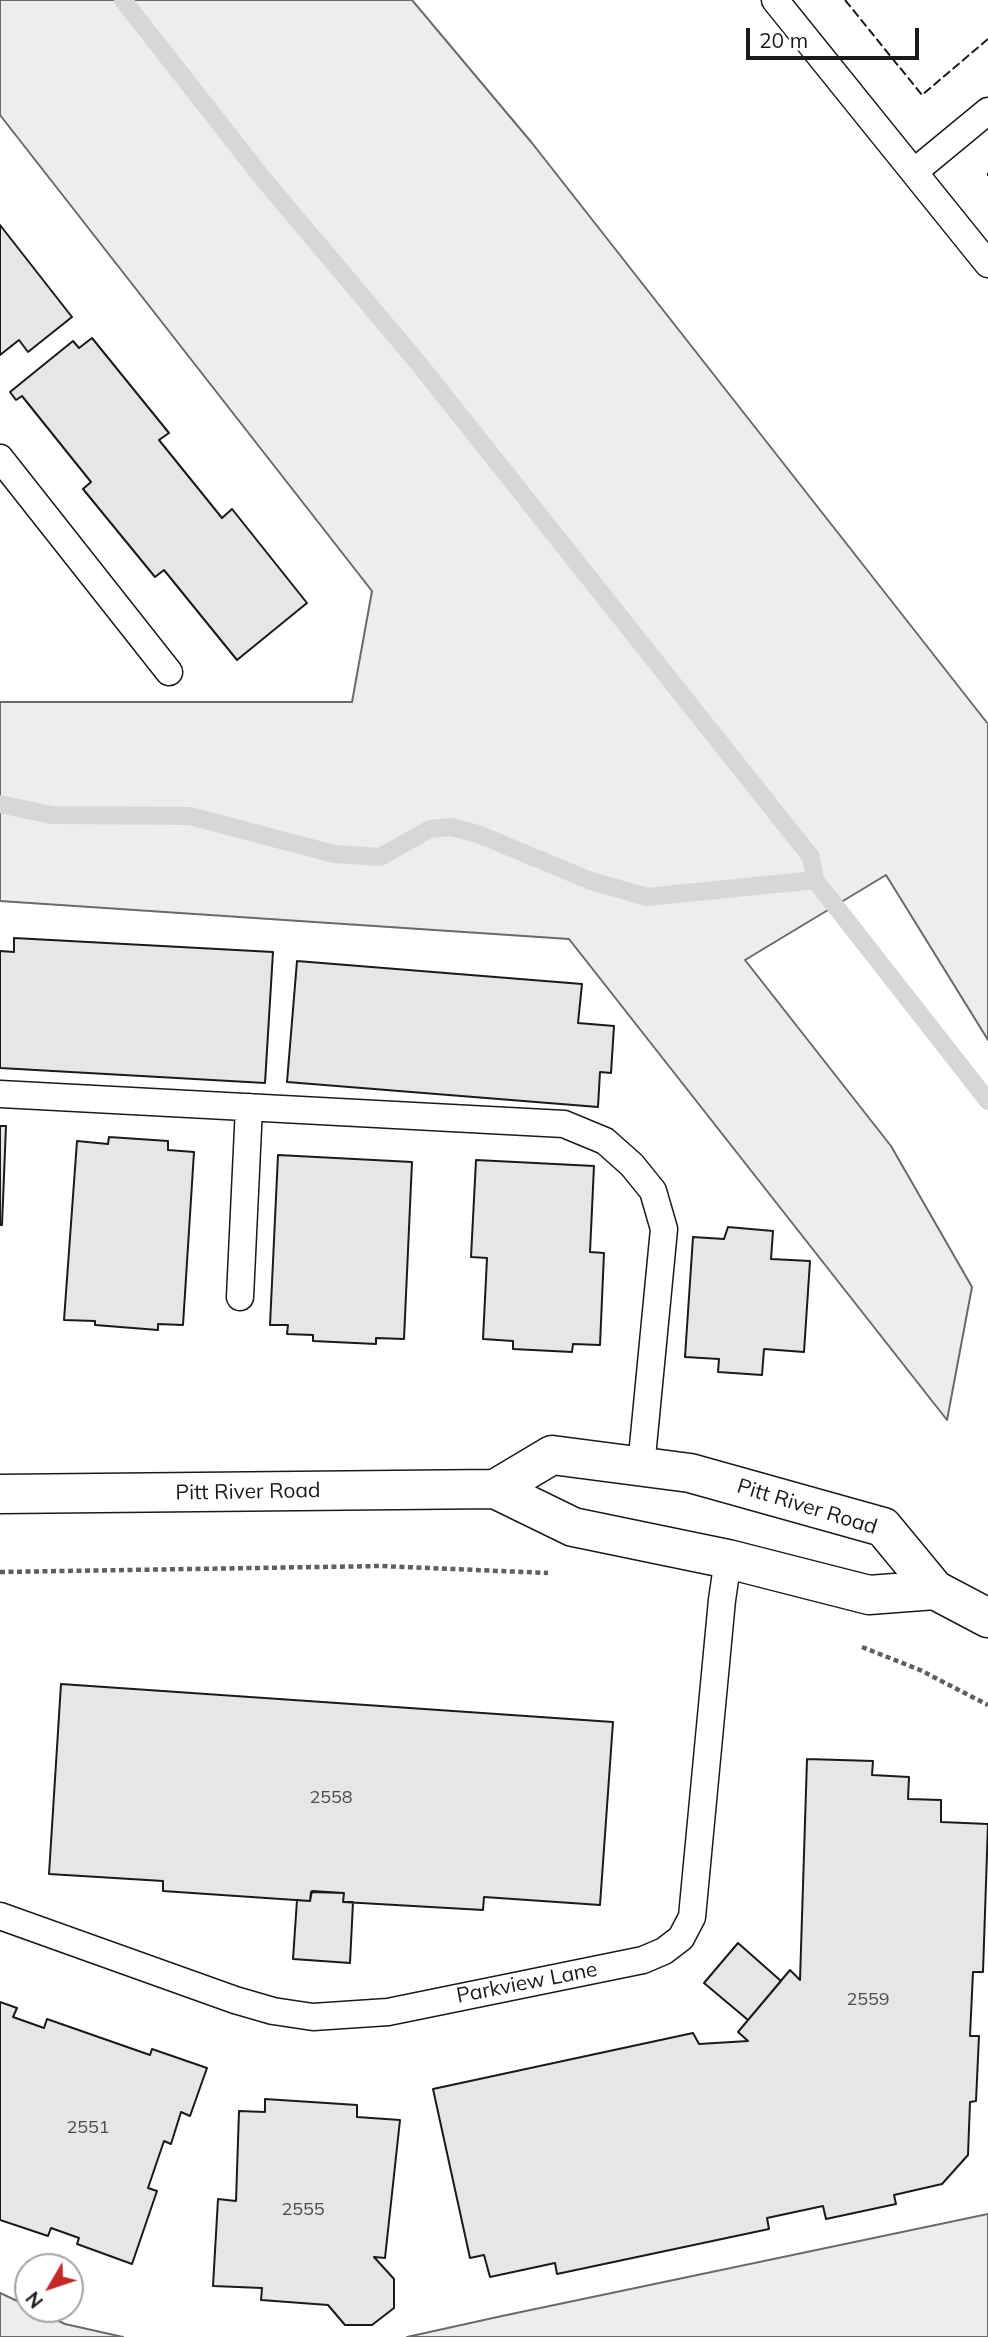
<!DOCTYPE html>
<html>
<head>
<meta charset="utf-8">
<style>
  body { margin:0 }
  #map { position:relative; width:988px; height:2337px; overflow:hidden; background:#fff; font-family:Mulish,sans-serif }
  canvas { display:block }
  .north { position:absolute; left:14px; top:2253px; width:70px; height:70px; box-sizing:border-box; background:#fff; border:2px solid #a3a3a3; border-radius:50%; rotate:231deg; font-size:19px; font-weight:700; line-height:28px; text-align:center; color:#1a1a1a }
  .north::after { content:''; display:block; margin:auto; width:24px; height:32px; background:#c62828; clip-path:polygon(50% 0,100% 100%,50% 72%,0 100%) }
  .scale { position:absolute; left:746px; top:28px; width:173px; height:32px; box-sizing:border-box; border:4px solid #1a1a1a; border-top:0; padding-left:9px; font-size:21px; line-height:24px; white-space:nowrap; color:#1a1a1a; -webkit-text-stroke:5px #fff; paint-order:stroke }
</style>
</head>
<body>
<div id="map">
<canvas width="988" height="2337"></canvas>
<div class="north">N</div>
<div class="scale">20 m</div>
</div>
<script>
const c = document.querySelector('canvas').getContext('2d');
c.lineJoin = 'round';
function fillPath(path, color) {
  c.fillStyle = color;
  c.fill(path, 'evenodd');
}
function toPath(rows) {
  const path = new Path2D();
  for (const r of rows) {
    path.moveTo(r[0], r[1]);
    for (let i = 2; i < r.length; i += 2) path.lineTo(r[i], r[i + 1]);
  }
  return path;
}
function trace(path, color, width, dash) {
  c.strokeStyle = color;
  c.lineWidth = width;
  c.lineCap = dash ? 'butt' : 'round';
  c.setLineDash(dash || []);
  c.stroke(path);
}
function label(font, color, halo, rows, align = 'center') {
  c.font = font + ' Mulish,sans-serif';
  c.lineWidth = 5;
  c.setLineDash([]);
  c.textBaseline = 'middle';
  c.strokeStyle = halo;
  c.fillStyle = color;
  for (const [text, x, y, turn = 0] of rows) {
    c.save();
    c.translate(x, y);
    c.rotate((+turn || 0) * Math.PI / 180);
    c.textAlign = isNaN(turn) ? turn : align;
    if (halo) c.strokeText(text, 0, 0);
    c.fillText(text, 0, 0);
    c.restore();
  }
}
const built = toPath([
  [0,0,412,0,532,143,988,724,988,1040,886,875,745,960,891,1146,972,1287,947,1420,569,939,0,901,0,702,352,702,372,591,0,115,0,0],
  [988,2214,988,2337,407,2337,502,2316,988,2214],
  [0,2293,28,2306,28,2309,34,2309,65,2324,123,2337,0,2337,0,2293]
]);
const stream = toPath([
  [123,0,260,175,419,364,811,857,815,880],
  [0,804,51,815,190,816,334,854,380,857,430,829,451,827,478,834,591,881,647,897,815,880,988,1101]
]);
const building = toPath([
  [0,225,72,317,28,352,19,340,0,355,0,225],
  [92,338,169,433,159,440,222,518,232,509,307,603,237,660,164,570,155,577,83,489,91,482,22,396,16,400,10,392,73,341,79,348,92,338],
  [14,938,273,952,265,1083,0,1068,0,951,14,952,14,938],
  [297,961,582,984,578,1023,614,1026,611,1073,600,1072,598,1107,287,1082,297,961],
  [0,1126,6,1126,2,1225,0,1225,0,1126],
  [109,1137,168,1141,168,1150,194,1152,183,1325,158,1324,158,1330,95,1325,95,1321,64,1320,77,1141,108,1144,109,1137],
  [278,1155,412,1162,404,1339,376,1338,376,1344,313,1341,313,1335,287,1334,288,1325,270,1325,278,1155],
  [476,1160,594,1166,590,1252,604,1253,600,1345,573,1344,572,1352,513,1349,513,1341,483,1339,487,1258,471,1257,476,1160],
  [728,1227,773,1231,771,1259,810,1261,804,1352,764,1349,762,1375,718,1372,719,1359,685,1357,693,1237,724,1239,728,1227],
  [61,1684,613,1722,600,1905,484,1897,483,1910,343,1902,344,1893,312,1891,310,1901,163,1891,163,1881,49,1874,61,1684],
  [807,1759,873,1761,872,1775,909,1777,908,1799,941,1800,941,1822,988,1824,983,1972,973,1972,970,2036,979,2036,976,2101,970,2102,968,2155,942,2184,894,2195,896,2204,826,2219,823,2206,767,2218,769,2229,557,2274,555,2263,490,2277,484,2255,470,2258,433,2089,693,2033,699,2044,748,2041,738,2032,790,1970,800,1980,807,1759],
  [311,1892,344,1893,343,1902,353,1902,350,1963,293,1959,297,1900,310,1901,311,1892],
  [738,1943,781,1981,748,2020,704,1983,738,1943],
  [0,2002,17,2008,13,2017,44,2028,47,2019,150,2055,152,2049,207,2068,190,2116,181,2112,171,2144,164,2141,148,2188,157,2191,132,2264,77,2244,79,2238,51,2228,48,2236,0,2220,0,2002],
  [265,2099,357,2105,357,2117,400,2120,385,2258,374,2257,394,2279,394,2308,372,2325,345,2325,328,2305,261,2300,262,2288,213,2286,218,2199,236,2201,239,2111,265,2112,265,2099]
]);
const path = toPath([
  [0,1572,381,1566,548,1573],
  [862,1647,920,1670,988,1705]
]);
const lane = toPath([
  [775,0,988,264],
  [914,172,988,111],
  [0,458,169,672],
  [0,1094,564,1124,605,1141,632,1165,653,1191,664,1229,641,1467],
  [240,1297,249,1107],
  [0,1916,235,2000,273,2011,313,2017,388,2012,643,1960,664,1951,681,1938,692,1917,722,1600,728,1559]
]);
const secondary = toPath([
  [495,1489,552,1455,690,1473,883,1527,935,1590,988,1618],
  [0,1494,495,1489,573,1527,728,1559,869,1595,935,1590]
]);
const fence = toPath([
  [845,0,922,95,988,39],
  [988,173,988,176]
]);
const numberNames = [
  ["2558",331,1798],
  ["2559",868,2000],
  ["2551",88,2128],
  ["2555",303,2210]
];
const streetNames = [
  ["Pitt River Road",248,1492,-1],
  ["Pitt River Road",807,1507,17],
  ["Parkview Lane",527,1983,-11]
];
fillPath(built, '#ededed');
trace(built, '#6a6a6a', 2);
trace(stream, '#d7d7d7', 18);
fillPath(building, '#e6e6e6');
trace(building, '#1a1a1a', 2);
trace(lane, '#1a1a1a', 29);
trace(secondary, '#1a1a1a', 41);
trace(path, '#5f5f5f', 4.5, [5, 3.5]);
trace(lane, '#fff', 26);
trace(secondary, '#fff', 38);
trace(fence, '#1a1a1a', 2, [9, 3.5]);
label('18px', '#4d4d4d', null, numberNames);
label('21px', '#1a1a1a', '#fff', streetNames);
</script>
</body>
</html>
